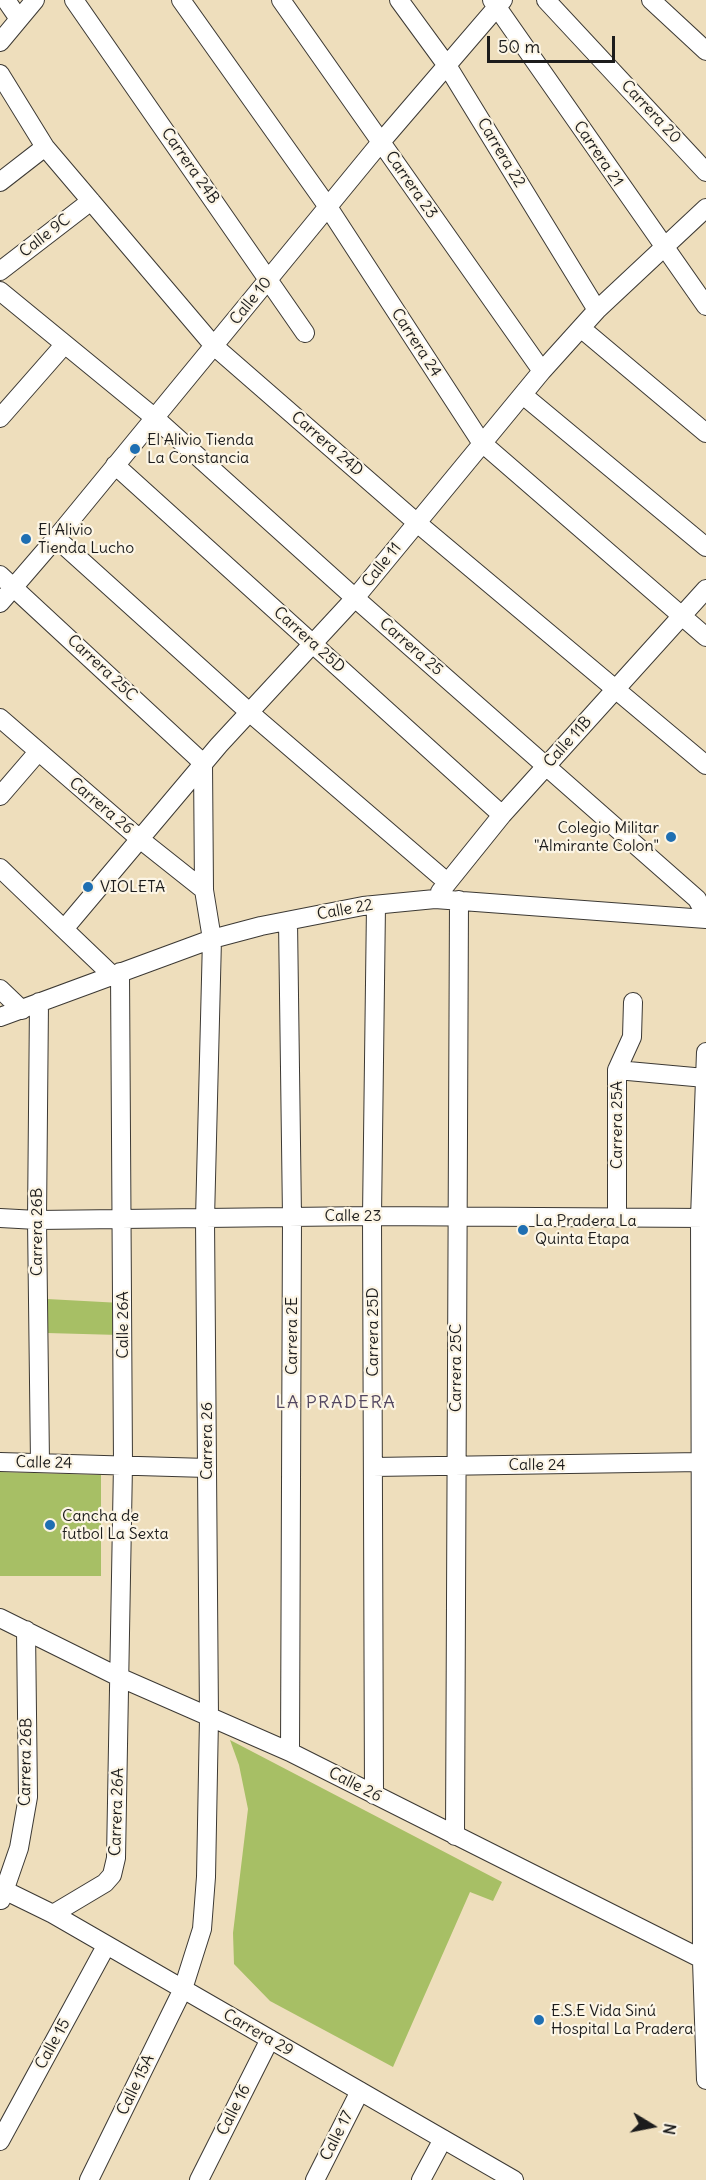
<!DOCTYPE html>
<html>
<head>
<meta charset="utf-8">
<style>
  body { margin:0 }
  #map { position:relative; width:706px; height:2180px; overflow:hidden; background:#eedebc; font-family:Delius,sans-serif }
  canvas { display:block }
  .north { position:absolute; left:622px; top:2096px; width:60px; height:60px; -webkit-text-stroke:4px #fcf5e5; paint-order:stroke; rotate:100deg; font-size:16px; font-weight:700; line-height:24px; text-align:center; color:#1c1c1c }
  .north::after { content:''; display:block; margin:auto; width:21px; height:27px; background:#1c1c1c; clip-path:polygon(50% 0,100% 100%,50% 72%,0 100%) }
  .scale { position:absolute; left:487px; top:36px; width:128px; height:27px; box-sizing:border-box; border:3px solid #1c1c1c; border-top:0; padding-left:8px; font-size:18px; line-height:21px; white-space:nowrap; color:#1c1c1c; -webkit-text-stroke:4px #fcf5e5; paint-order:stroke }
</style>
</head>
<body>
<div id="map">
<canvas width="706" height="2180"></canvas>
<div class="north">N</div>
<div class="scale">50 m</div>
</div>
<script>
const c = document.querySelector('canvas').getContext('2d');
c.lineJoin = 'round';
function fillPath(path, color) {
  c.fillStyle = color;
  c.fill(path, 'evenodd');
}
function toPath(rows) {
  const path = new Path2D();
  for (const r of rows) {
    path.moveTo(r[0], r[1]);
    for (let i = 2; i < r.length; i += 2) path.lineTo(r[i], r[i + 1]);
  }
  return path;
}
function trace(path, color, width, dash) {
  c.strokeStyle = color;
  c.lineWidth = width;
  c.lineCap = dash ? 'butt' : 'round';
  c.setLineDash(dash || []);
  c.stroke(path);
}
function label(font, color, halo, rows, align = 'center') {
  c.font = font + ' Delius,sans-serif';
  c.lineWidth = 4.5;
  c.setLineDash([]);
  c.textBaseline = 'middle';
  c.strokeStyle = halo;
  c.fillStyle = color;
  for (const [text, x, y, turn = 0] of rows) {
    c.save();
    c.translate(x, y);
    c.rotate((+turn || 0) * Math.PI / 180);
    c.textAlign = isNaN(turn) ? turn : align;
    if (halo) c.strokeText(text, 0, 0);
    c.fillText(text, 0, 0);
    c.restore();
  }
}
const green = toPath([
  [47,1299,121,1303,119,1335,47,1333],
  [0,1472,101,1475,101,1576,0,1576],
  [230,1740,502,1882,493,1901,470,1892,393,2067,270,2001,234,1964,233,1933,248,1809,239,1765]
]);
const minor = toPath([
  [6,0,19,19],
  [74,0,305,333],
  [181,0,328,207,481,442,706,637],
  [281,0,542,371],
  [399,0,448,67,597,310],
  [492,0,706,306],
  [546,0,706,172],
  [651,0,706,51],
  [0,42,35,0],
  [0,74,45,147,214,346,416,522,706,765],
  [0,182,45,147],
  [0,271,91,201],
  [0,291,155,418,355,598,697,899,706,915],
  [582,329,706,433],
  [523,395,706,547],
  [0,418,64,345],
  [115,465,502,815],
  [56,538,249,712,447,882],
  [0,575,203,763,204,890,212,939,205,1219,209,1718,206,1877,202,1929,183,1989,89,2180],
  [0,603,56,538,381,142,503,0],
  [0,718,141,840,204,890],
  [0,796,38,752],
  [0,868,113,976],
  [440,892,502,815,706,589],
  [288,921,292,1217,290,1752],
  [64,929,219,745,355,598,542,371,597,310,706,208],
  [0,989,22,1010],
  [39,1002,37,1220,40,1463],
  [0,1017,212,939,261,926,363,906,435,899,706,919],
  [706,1052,700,1218,702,1961,706,2080],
  [617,1070,705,1078],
  [617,1216,617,1070,632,1037,633,1002],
  [0,1218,37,1220,372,1216,706,1218],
  [0,1462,207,1468],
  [373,1467,701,1462],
  [0,1618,121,1678,290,1752,706,1961],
  [374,1795,372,1216,376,905],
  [455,1836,459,900],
  [0,1888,53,1914,514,2180],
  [1,1900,19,1848,28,1797,26,1630],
  [53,1914,105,1883,112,1875,116,1858,123,1464,120,972],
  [0,2141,106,1946],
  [199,2180,270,2039],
  [315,2180,360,2091],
  [421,2180,443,2139]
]);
const markers = [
  [135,449,6,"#1f6fb2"],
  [26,539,6,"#1f6fb2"],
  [671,837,6,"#1f6fb2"],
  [88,887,6,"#1f6fb2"],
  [523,1230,6,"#1f6fb2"],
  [50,1525,6,"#1f6fb2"],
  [539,2020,6,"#1f6fb2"]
];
const streetNames = [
  ["Carrera 20",651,112,47],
  ["Carrera 22",501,153,59],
  ["Carrera 21",598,154,56],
  ["Carrera 24B",190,166,55],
  ["Carrera 23",411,185,55],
  ["Calle 9C",45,236,-38],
  ["Calle 10",251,301,-51],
  ["Carrera 24",416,343,57],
  ["Carrera 24D",327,444,41],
  ["Calle 11",382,565,-51],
  ["Carrera 25D",309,640,42],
  ["Carrera 25",411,647,41],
  ["Carrera 25C",102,668,43],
  ["Calle 11B",568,742,-48],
  ["Carrera 26",101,806,40],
  ["Calle 22",345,910,-10],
  ["Carrera 25A",617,1125,-90],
  ["Calle 23",353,1216],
  ["Carrera 26B",37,1232,-90],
  ["Calle 26A",123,1325,-90],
  ["Carrera 25D",373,1332,-90],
  ["Carrera 2E",292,1336,-90],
  ["Carrera 25C",456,1368,-90],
  ["Carrera 26",207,1441,-90],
  ["Calle 24",44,1463,1],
  ["Calle 24",537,1465],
  ["Carrera 26B",26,1762,-89],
  ["Calle 26",355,1785,27],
  ["Carrera 26A",117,1812,-88],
  ["Carrera 29",258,2033,30],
  ["Calle 15",53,2044,-61],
  ["Calle 15A",136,2085,-64],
  ["Calle 16",234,2110,-63],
  ["Calle 17",337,2136,-63]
];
const poiNames = [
  ["El Alivio Tienda",147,440],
  ["La Constancia",147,458],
  ["El Alivio",38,530],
  ["Tienda Lucho",38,548],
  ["Colegio Militar",659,828,"right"],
  ["\"Almirante Colon\"",659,846,"right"],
  ["VIOLETA",100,887],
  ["La Pradera La",535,1221],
  ["Quinta Etapa",535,1239],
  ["Cancha de",62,1516],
  ["futbol La Sexta",62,1534],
  ["E.S.E Vida Sinú",551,2011],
  ["Hospital La Pradera",551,2029]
];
const neighbourhoodNames = [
  ["LA PRADERA",336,1403]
];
fillPath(green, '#a7bf65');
trace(minor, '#3c3934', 20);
trace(minor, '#fff', 18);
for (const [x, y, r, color] of markers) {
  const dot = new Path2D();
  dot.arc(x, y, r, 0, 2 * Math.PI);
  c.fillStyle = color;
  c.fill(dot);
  trace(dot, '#fcf5e5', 2);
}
label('16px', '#1c1c1c', '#fcf5e5', streetNames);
label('16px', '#1c1c1c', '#fcf5e5', poiNames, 'left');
c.letterSpacing = '1.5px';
label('18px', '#544862', '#fcf5e5', neighbourhoodNames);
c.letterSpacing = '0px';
</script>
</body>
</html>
